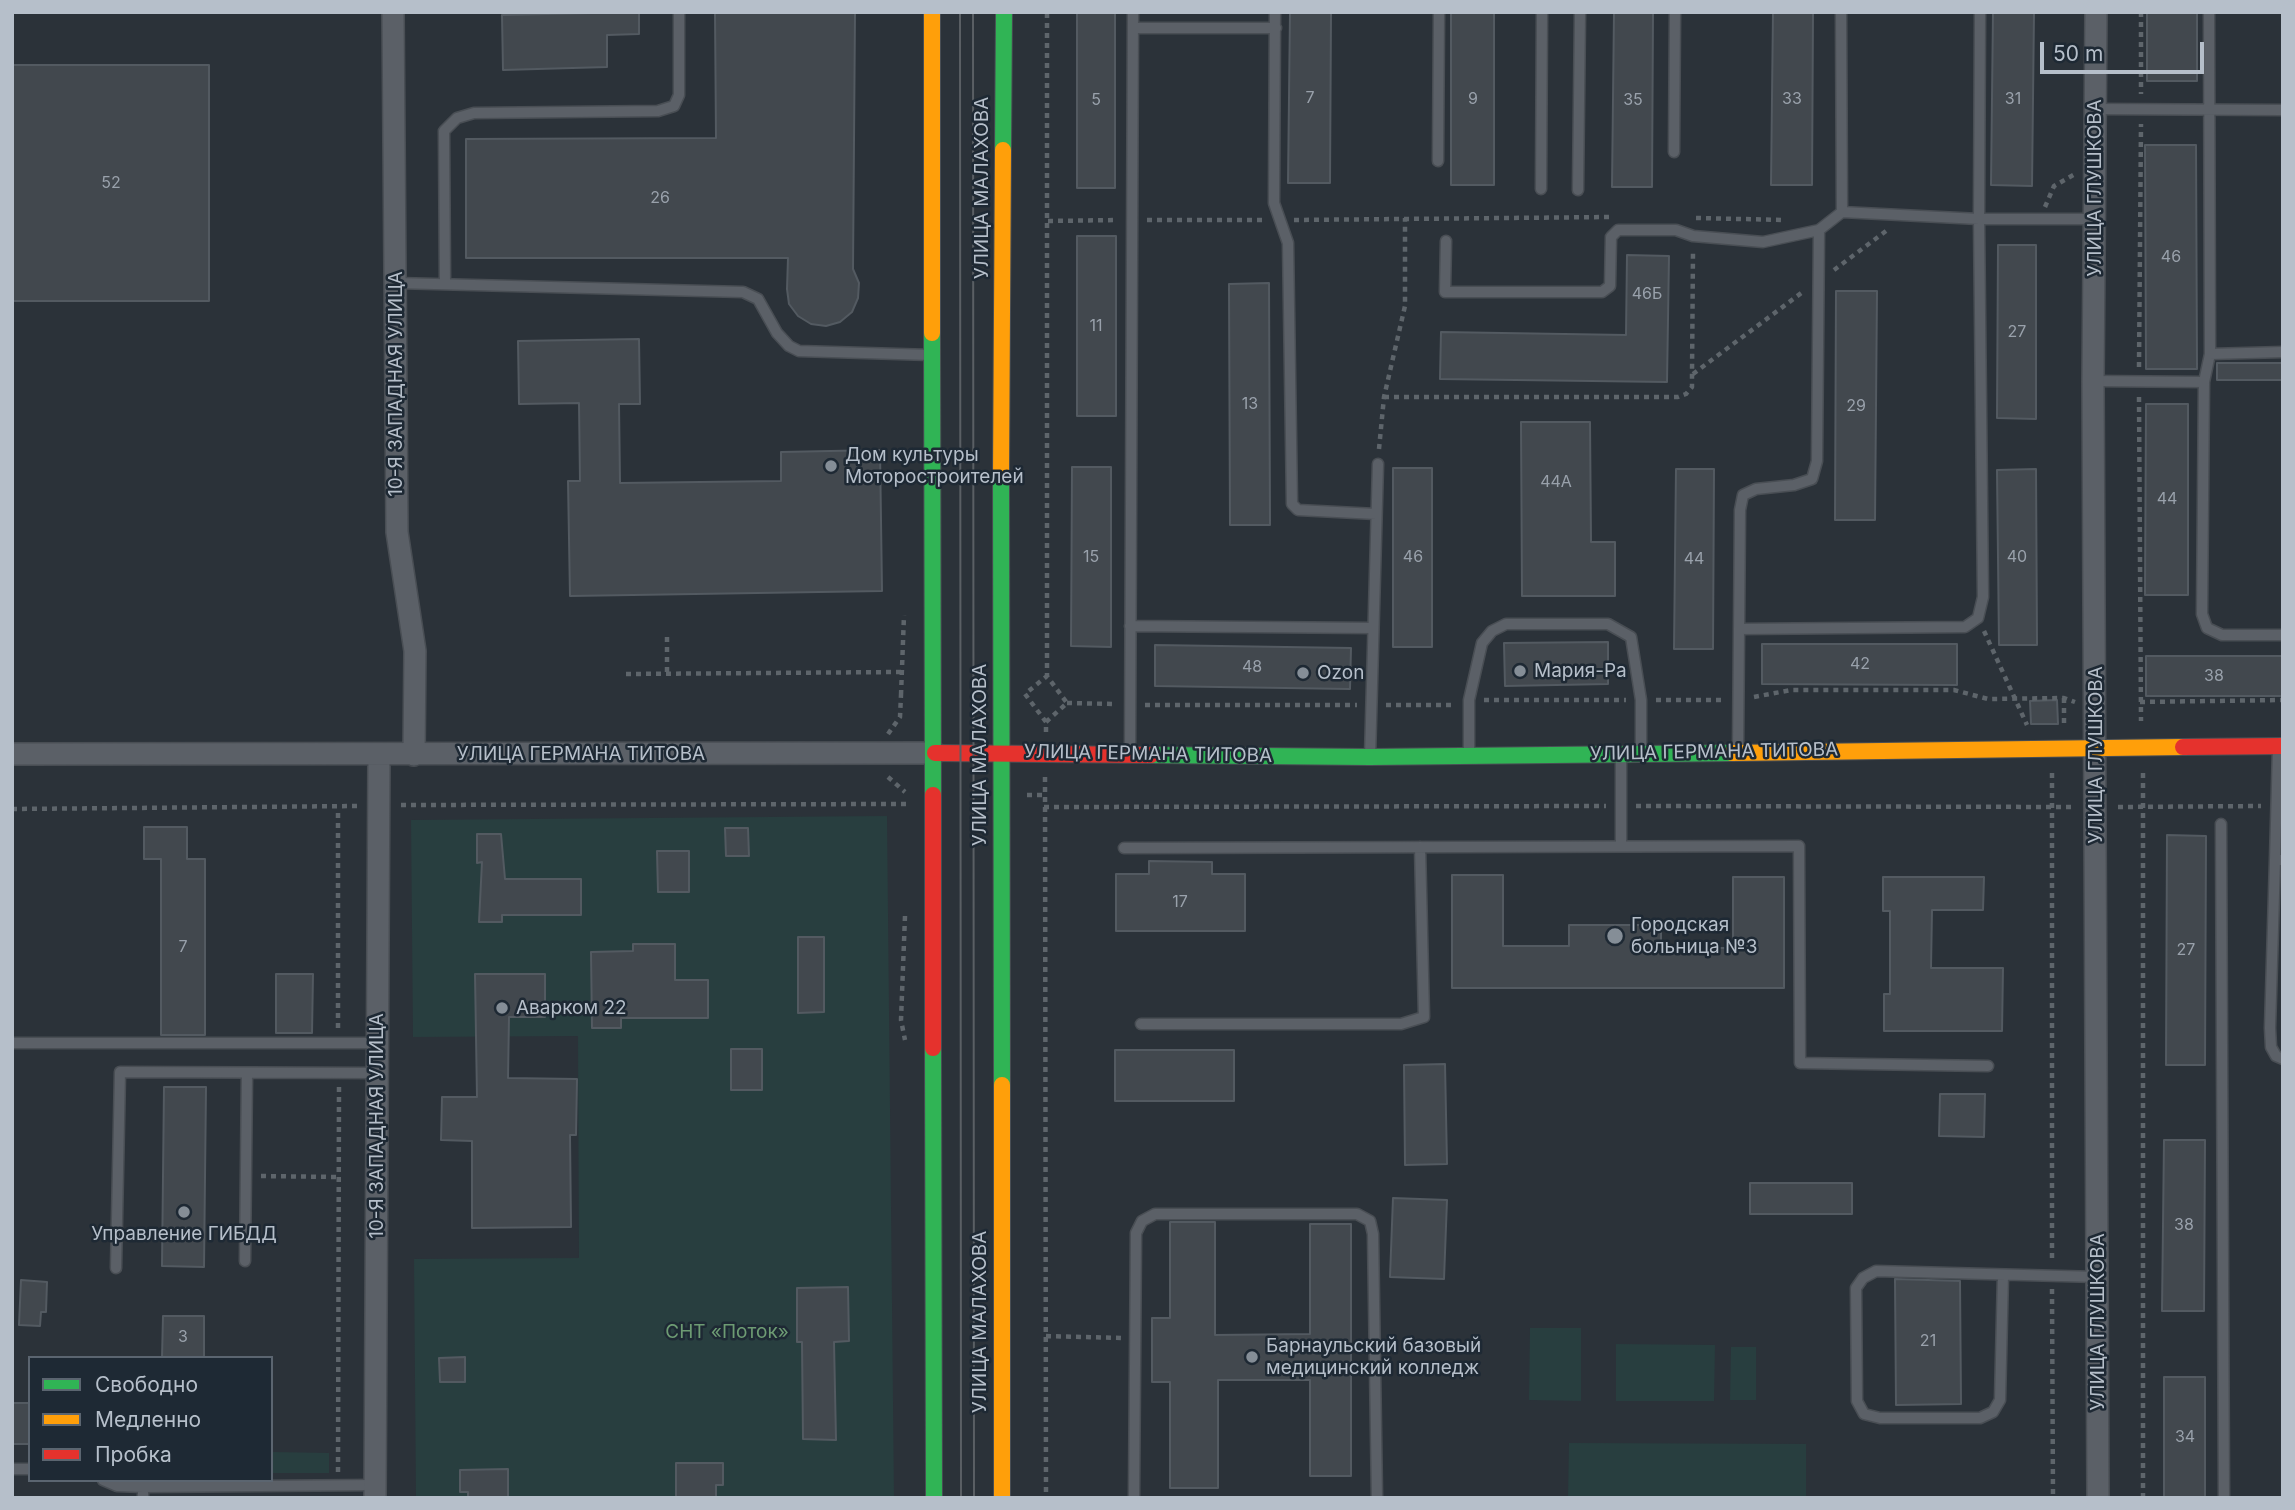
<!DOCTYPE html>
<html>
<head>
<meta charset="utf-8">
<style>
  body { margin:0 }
  #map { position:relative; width:2295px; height:1510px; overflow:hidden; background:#2b3239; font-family:Inter,sans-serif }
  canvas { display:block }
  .frame { position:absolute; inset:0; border:14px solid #b6bfca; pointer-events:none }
  .legend { position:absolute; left:28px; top:1356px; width:245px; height:126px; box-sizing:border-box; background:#1e2934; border:2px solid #5b6570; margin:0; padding:9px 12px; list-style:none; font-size:21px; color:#b6bfca }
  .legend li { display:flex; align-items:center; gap:14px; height:35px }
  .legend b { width:35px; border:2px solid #5b6570 }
  .scale { position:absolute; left:2040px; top:42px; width:164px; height:32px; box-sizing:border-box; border:4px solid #b6bfca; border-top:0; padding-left:9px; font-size:21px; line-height:24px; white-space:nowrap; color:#b6bfca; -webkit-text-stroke:5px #1e2934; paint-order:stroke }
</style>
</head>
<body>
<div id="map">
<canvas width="2295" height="1510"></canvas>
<div class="frame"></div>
<ul class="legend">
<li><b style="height:9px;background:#30b455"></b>Свободно</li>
<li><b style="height:9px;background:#ff9f0a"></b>Медленно</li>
<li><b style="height:9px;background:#e5322d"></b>Пробка</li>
</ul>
<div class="scale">50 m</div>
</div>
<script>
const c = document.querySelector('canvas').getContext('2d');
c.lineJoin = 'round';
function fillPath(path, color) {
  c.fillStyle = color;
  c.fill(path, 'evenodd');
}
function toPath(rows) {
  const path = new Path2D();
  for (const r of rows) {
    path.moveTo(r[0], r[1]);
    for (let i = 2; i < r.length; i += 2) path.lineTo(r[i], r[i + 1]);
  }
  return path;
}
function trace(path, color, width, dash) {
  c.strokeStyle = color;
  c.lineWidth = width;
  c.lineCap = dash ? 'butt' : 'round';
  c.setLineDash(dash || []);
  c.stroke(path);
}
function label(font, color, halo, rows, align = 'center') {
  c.font = font + ' Inter,sans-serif';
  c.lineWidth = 5;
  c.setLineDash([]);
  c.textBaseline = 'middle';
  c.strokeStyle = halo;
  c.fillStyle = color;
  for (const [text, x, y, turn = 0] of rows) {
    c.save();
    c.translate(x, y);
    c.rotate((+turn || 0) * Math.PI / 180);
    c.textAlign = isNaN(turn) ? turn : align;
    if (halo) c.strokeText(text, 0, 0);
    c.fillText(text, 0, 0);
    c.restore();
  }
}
const green = toPath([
  [887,816,894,1498,416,1498,414,1259,579,1258,578,1036,413,1037,411,820],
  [1530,1328,1581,1328,1581,1401,1529,1400],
  [1616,1344,1715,1345,1714,1401,1616,1401],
  [1731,1347,1756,1347,1756,1400,1730,1400],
  [1569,1443,1806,1444,1806,1498,1568,1498],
  [273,1452,329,1453,329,1473,272,1473]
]);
const building = toPath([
  [639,12,639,34,607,35,607,67,503,70,502,15,639,12],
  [715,12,855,12,853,269,859,283,858,298,852,312,840,322,826,326,811,324,798,316,789,304,787,289,788,258,466,258,466,139,716,138,715,12],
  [1077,12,1115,12,1115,188,1077,188,1077,12],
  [1290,12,1331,12,1330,183,1288,183,1290,12],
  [1451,12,1494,12,1494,185,1451,185,1451,12],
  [1614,12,1653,12,1652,187,1612,187,1614,12],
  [1773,12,1813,12,1812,185,1771,185,1773,12],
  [1993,12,2034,12,2032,186,1991,185,1993,12],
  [2147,12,2197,12,2197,81,2147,81,2147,12],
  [12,65,209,65,209,301,12,301,12,65],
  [2145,145,2196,145,2197,369,2146,369,2145,145],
  [1077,236,1116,236,1116,416,1077,416,1077,236],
  [1998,245,2036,245,2036,419,1997,418,1998,245],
  [1627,255,1669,256,1667,382,1440,379,1441,332,1626,335,1627,255],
  [1269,283,1270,525,1230,525,1229,284,1269,283],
  [1836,291,1877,291,1875,520,1835,520,1836,291],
  [639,339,640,404,619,404,620,483,781,481,781,452,880,450,882,591,570,596,568,481,580,481,579,403,519,404,518,341,639,339],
  [2217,363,2283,363,2283,380,2217,380,2217,363],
  [2146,404,2188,404,2188,595,2145,595,2146,404],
  [1521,422,1590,422,1591,542,1615,542,1615,596,1522,596,1521,422],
  [1072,467,1111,467,1111,647,1071,646,1072,467],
  [1393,468,1432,468,1432,647,1393,647,1393,468],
  [1676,469,1714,469,1713,649,1674,649,1676,469],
  [2036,469,2037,645,1999,645,1997,470,2036,469],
  [1608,642,1608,684,1505,686,1504,643,1608,642],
  [1762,644,1957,644,1957,685,1762,684,1762,644],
  [1155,645,1351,648,1350,689,1155,686,1155,645],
  [2146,656,2283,656,2283,696,2146,696,2146,656],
  [2057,700,2058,724,2031,724,2030,701,2057,700],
  [144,827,187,827,187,859,205,859,205,1035,161,1035,161,859,144,859,144,827],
  [725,828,748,828,749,856,726,856,725,828],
  [477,834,501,834,505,879,581,879,581,915,502,915,502,922,479,922,482,862,477,863,477,834],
  [2167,835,2206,836,2205,1065,2166,1065,2167,835],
  [657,851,689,851,689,892,658,892,657,851],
  [1149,861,1212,862,1212,874,1245,874,1245,931,1116,931,1116,874,1149,874,1149,861],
  [1452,875,1503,875,1503,946,1569,946,1569,925,1661,925,1661,948,1733,948,1733,877,1784,877,1784,988,1452,988,1452,875],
  [1883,877,1984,877,1983,910,1932,910,1931,968,2003,968,2002,1031,1884,1031,1884,994,1890,994,1890,911,1883,911,1883,877],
  [798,937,824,937,824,1012,798,1013,798,937],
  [633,944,675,944,675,980,708,980,708,1018,621,1018,621,1028,592,1028,591,952,633,951,633,944],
  [276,974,313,974,312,1033,276,1033,276,974],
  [475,974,545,974,545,1017,509,1017,508,1078,577,1079,576,1135,570,1135,571,1227,472,1228,472,1141,441,1140,442,1097,477,1097,475,974],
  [731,1049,762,1049,762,1090,731,1090,731,1049],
  [1115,1050,1234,1050,1234,1101,1115,1101,1115,1050],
  [1445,1064,1447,1164,1405,1165,1404,1065,1445,1064],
  [164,1087,206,1087,204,1267,162,1266,164,1087],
  [1940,1094,1985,1094,1984,1137,1939,1136,1940,1094],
  [2164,1140,2205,1140,2204,1311,2162,1311,2164,1140],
  [1750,1183,1852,1183,1852,1214,1750,1214,1750,1183],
  [1393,1198,1447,1200,1444,1279,1390,1277,1393,1198],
  [1170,1222,1215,1222,1215,1335,1310,1334,1310,1224,1351,1224,1351,1476,1310,1476,1310,1380,1218,1380,1218,1488,1170,1488,1170,1382,1152,1382,1152,1318,1170,1318,1170,1222],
  [1895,1279,1960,1281,1961,1404,1896,1405,1895,1279],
  [21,1280,47,1282,46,1312,41,1312,40,1326,19,1325,21,1280],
  [848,1287,849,1341,834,1342,836,1440,803,1439,802,1342,797,1342,797,1288,848,1287],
  [163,1316,204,1316,204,1358,162,1358,163,1316],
  [465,1357,465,1382,440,1382,439,1358,465,1357],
  [2164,1377,2205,1377,2205,1498,2164,1498,2164,1377],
  [12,1403,30,1403,30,1444,12,1444,12,1403],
  [676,1463,723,1463,723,1485,716,1485,716,1498,676,1498,676,1463],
  [508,1469,508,1498,468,1498,468,1492,460,1492,460,1470,508,1469]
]);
const path = toPath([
  [2141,12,2141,94],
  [2045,207,2054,186,2075,174],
  [1696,218,1786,220],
  [1147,220,1264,220],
  [1294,220,1611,217],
  [1048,221,1117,220],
  [1834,270,1886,231],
  [2139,367,2141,124],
  [1693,374,1804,291],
  [1384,397,1678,397,1686,394,1692,387,1692,375,1693,251],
  [2139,397,2141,721],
  [1379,449,1384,397,1405,306,1405,218],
  [1984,631,2027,725],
  [667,637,667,674],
  [626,674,901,672],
  [901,695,904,615],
  [1754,697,1791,690,1954,690,1988,699,2064,698,2075,702],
  [2064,698,2064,727],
  [1484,700,1626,700],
  [1656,700,1724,700],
  [2140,702,2283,700],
  [1067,703,1115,704],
  [1145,705,1357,705],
  [1386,705,1455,705],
  [1046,722,1025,694,1047,676],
  [1046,732,1046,722,1067,703,1047,676,1047,12],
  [888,734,900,717,901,695],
  [2052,773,2052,1262],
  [888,777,905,792],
  [1045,777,1046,1498],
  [1027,795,1044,795],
  [401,805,907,804],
  [1636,806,2072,807],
  [1044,807,1606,806],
  [2118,807,2261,806],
  [12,809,360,806],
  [905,916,901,1020,905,1040],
  [338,1028,338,808],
  [261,1176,339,1177],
  [2052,1289,2053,1498],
  [1046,1336,1122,1338],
  [338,1472,339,1085],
  [2143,1498,2143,773]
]);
const lane = toPath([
  [1275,12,1274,203,1288,243,1292,504,1298,510,1376,514],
  [1841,12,1842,212],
  [2209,12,2210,354,2204,382,2202,614,2207,628,2222,635,2283,635],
  [1133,28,1276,28],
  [2095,109,2283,110],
  [1674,152,1675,12],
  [1438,161,1439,12],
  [1541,189,1542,12],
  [1578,190,1580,12],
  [1446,241,1445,292,1602,292,1610,286,1611,237,1618,230,1676,230,1693,236,1763,242,1819,230],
  [396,283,743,292,758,299,777,333,789,346,799,351,931,355],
  [445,284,444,131,457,118,474,113,658,111,674,106,679,95,679,12],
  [2210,354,2283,352],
  [2093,381,2204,382],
  [1130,626,1372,628],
  [1739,629,1965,627,1978,618,1983,597,1979,219,1980,12],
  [2278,749,2275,860,2283,860],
  [1738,752,1740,510,1743,495,1756,489,1794,485,1812,479,1817,461,1819,230,1842,212,1979,219,2096,219],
  [1469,753,1469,700,1482,643,1492,631,1506,624,1608,624,1631,637,1641,700,1641,753],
  [1130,755,1133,12],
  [1370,757,1378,464],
  [2221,824,2224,1498],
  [1621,846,1621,756],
  [1124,848,1799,846,1800,1063,1988,1066],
  [2275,860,2270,1028,2271,1047,2276,1056,2283,1059],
  [1141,1024,1401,1024,1424,1017,1420,847],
  [12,1043,377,1043],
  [245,1261,247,1073],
  [116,1268,120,1072,377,1073],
  [2003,1275,2000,1400,1993,1412,1980,1418,1880,1418,1864,1414,1857,1401,1856,1288,1863,1278,1876,1271,2098,1277],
  [12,1469,30,1469],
  [103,1480,117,1486,143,1487],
  [143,1498,143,1487,375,1485],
  [1134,1498,1136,1233,1142,1221,1155,1214,1357,1214,1370,1221,1373,1234,1377,1498]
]);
const street = toPath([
  [393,12,397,532,415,651,414,755],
  [2096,12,2093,381,2098,1498],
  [12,754,935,753],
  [375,1498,379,755]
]);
const fast = toPath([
  [1003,150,1004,12],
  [932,333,933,795],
  [1001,475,1002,1085],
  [1151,755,1370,757,1732,753],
  [933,1048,934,1498]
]);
const slow = toPath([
  [932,12,932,333],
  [1001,475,1003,150],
  [1732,753,2183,747],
  [1002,1085,1002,1498]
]);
const jam = toPath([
  [2183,747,2283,746],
  [935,753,1151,755],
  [933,795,933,1048]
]);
const tram = toPath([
  [960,12,961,1498],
  [973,12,974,1498]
]);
const markers = [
  [831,466,7,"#858e97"],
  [1520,671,7,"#858e97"],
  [1303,673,7,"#858e97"],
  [1615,936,9,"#858e97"],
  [502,1008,7,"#858e97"],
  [184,1212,7,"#858e97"],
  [1252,1357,7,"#858e97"]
];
const numberNames = [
  ["7",1310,98],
  ["9",1473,99],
  ["33",1792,99],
  ["31",2013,99],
  ["5",1096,100],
  ["35",1633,100],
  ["52",111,183],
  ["26",660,198],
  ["46",2171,257],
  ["46Б",1647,294],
  ["11",1096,326],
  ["27",2017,332],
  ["13",1250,404],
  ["29",1856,406],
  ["44А",1556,482],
  ["44",2167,499],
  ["15",1091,557],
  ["46",1413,557],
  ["40",2017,557],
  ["44",1694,559],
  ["42",1860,664],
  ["48",1252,667],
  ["38",2214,676],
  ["17",1180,902],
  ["7",183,947],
  ["27",2186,950],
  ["38",2184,1225],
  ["3",183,1337],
  ["21",1928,1341],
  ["34",2185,1437]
];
const streetNames = [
  ["УЛИЦА МАЛАХОВА",982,188,-90],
  ["УЛИЦА ГЛУШКОВА",2095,188,-90],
  ["10-Я ЗАПАДНАЯ УЛИЦА",396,384,-90],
  ["УЛИЦА ГЕРМАНА ТИТОВА",1714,752,-1],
  ["УЛИЦА ГЕРМАНА ТИТОВА",581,754],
  ["УЛИЦА ГЕРМАНА ТИТОВА",1148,754,1],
  ["УЛИЦА МАЛАХОВА",980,755,-90],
  ["УЛИЦА ГЛУШКОВА",2096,755,-90],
  ["10-Я ЗАПАДНАЯ УЛИЦА",377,1126,-90],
  ["УЛИЦА МАЛАХОВА",980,1322,-90],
  ["УЛИЦА ГЛУШКОВА",2098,1322,-90]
];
const poiNames = [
  ["Дом культуры",845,455],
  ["Моторостроителей",845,477],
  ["Мария-Ра",1534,671],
  ["Ozon",1317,673],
  ["Городская",1631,925],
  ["больница №3",1631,947],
  ["Аварком 22",516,1008],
  ["Управление ГИБДД",184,1234,"center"],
  ["Барнаульский базовый",1266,1346],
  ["медицинский колледж",1266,1368]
];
const parkNames = [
  ["СНТ «Поток»",727,1332]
];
fillPath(green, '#283e3f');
fillPath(building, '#42484e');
trace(building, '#535a61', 2);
trace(lane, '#494e54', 13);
trace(street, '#494e54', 24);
trace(fast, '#494e54', 18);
trace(slow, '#494e54', 18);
trace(jam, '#494e54', 18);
trace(path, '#5e656b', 4.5, [5, 5]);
trace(lane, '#5b6067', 10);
trace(street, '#5b6067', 21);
trace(fast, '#30b455', 16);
trace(slow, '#ff9f0a', 16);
trace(jam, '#e5322d', 16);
trace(tram, '#5a5f64', 2);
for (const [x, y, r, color] of markers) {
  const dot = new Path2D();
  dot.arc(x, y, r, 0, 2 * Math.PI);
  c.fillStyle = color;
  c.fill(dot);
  trace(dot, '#1e2934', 2.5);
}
label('16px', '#99a1ab', null, numberNames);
label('19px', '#b6bfca', '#1e2934', streetNames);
label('19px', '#b6bfca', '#1e2934', poiNames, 'left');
label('19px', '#6d9b73', '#1e2934', parkNames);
</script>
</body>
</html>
